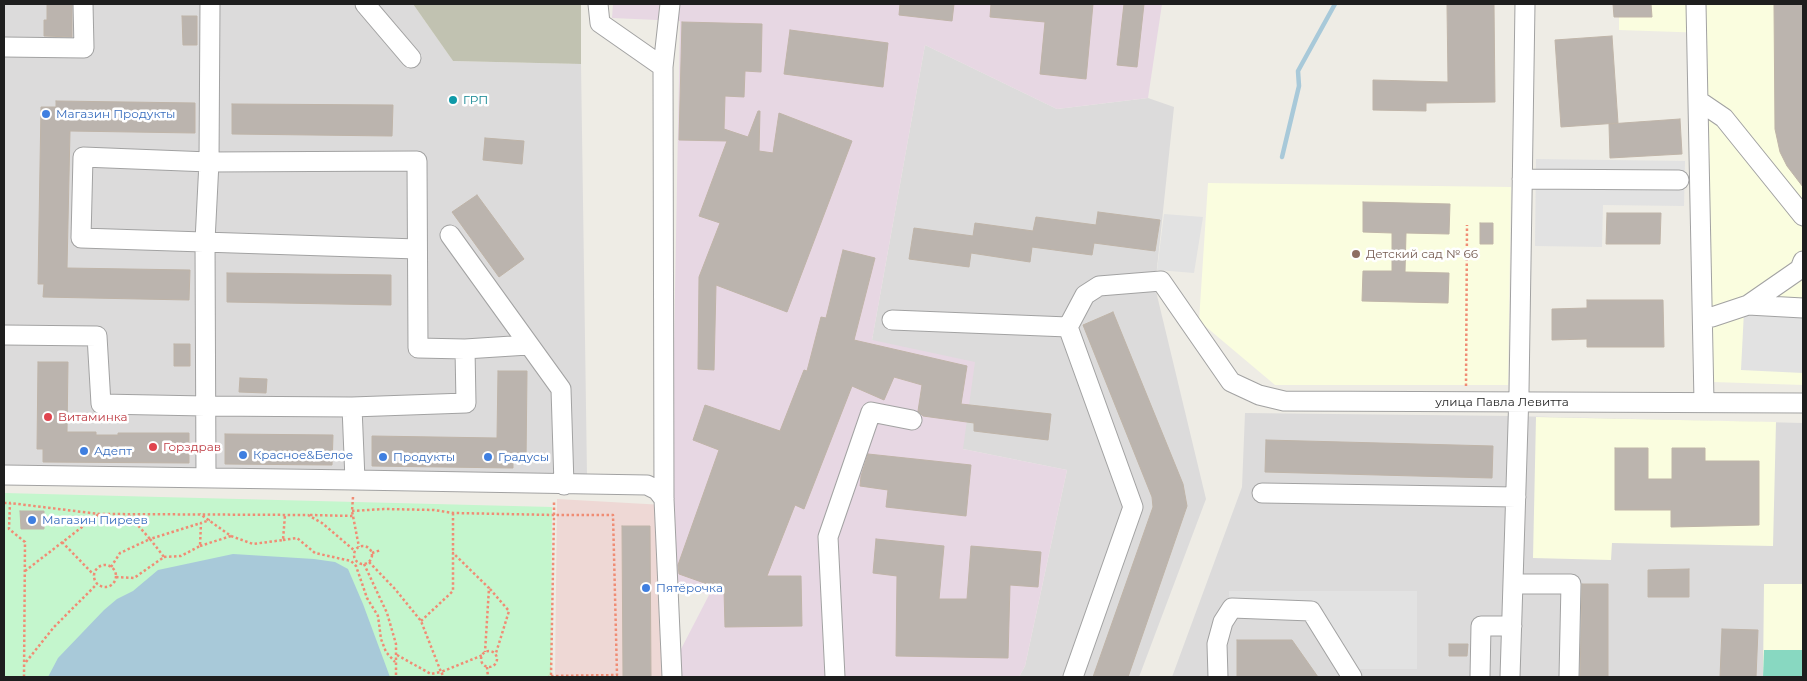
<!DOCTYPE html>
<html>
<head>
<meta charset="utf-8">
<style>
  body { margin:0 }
  #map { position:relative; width:1807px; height:681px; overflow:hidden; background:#eeece5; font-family:Montserrat,sans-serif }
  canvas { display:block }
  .frame { position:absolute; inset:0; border:5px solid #1e1e1e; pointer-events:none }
</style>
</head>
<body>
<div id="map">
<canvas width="1807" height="681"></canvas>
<div class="frame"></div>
</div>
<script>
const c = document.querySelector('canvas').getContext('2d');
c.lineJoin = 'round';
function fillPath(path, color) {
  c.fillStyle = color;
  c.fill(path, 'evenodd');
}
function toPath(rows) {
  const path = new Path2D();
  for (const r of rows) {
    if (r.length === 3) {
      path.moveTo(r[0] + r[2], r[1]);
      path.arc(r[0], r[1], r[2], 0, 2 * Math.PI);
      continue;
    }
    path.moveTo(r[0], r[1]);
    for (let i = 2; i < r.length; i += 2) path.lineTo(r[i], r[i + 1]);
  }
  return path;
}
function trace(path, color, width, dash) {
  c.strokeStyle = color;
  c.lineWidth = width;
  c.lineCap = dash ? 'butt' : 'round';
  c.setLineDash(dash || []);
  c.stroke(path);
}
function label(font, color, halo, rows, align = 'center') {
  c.font = font + ' Montserrat,sans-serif';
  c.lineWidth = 5;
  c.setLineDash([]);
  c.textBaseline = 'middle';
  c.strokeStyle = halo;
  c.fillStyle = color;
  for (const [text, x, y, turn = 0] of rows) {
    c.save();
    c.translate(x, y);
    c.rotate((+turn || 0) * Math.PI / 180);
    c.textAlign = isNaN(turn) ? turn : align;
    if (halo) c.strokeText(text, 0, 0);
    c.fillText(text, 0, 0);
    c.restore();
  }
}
const residential = toPath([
  [4,4,413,4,453,61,581,64,587,476,4,466],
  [925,45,1057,109,1148,98,1174,107,1155,287,1206,499,1139,677,1019,677,1025,666,1067,470,963,449,872,340],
  [1245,413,1511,416,1803,423,1803,677,1172,677,1242,487]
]);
const commercial = toPath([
  [557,499,664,505,669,677,555,677]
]);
const industrial = toPath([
  [613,4,1162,4,1148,98,1057,109,925,45,872,340,975,362,963,449,1067,470,1025,666,1019,677,680,677,679,653,709,595,673,582,673,399,680,21,612,18]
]);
const education = toPath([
  [1619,4,1803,4,1803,385,1713,382,1707,33,1619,30],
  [1208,183,1511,187,1508,385,1275,385,1199,321],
  [1536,417,1776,422,1773,546,1612,543,1611,560,1533,558],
  [1764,584,1803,584,1803,677,1763,677]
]);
const construction = toPath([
  [413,4,581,4,581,64,453,61]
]);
const park = toPath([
  [4,493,552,507,551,677,4,677]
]);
const pitch = toPath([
  [1764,650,1803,650,1803,677,1763,677]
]);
const parking = toPath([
  [1536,159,1685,161,1684,206,1603,205,1602,247,1535,246],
  [1164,214,1203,217,1194,273,1157,270],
  [1744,311,1803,315,1803,373,1741,370],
  [1229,591,1417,591,1417,669,1355,669,1321,606,1229,606]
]);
const water = toPath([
  [233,554,314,559,335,562,348,569,363,604,390,677,48,677,58,658,104,610,117,599,133,591,158,570]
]);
const stream = toPath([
  [1282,157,1299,86,1298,71,1335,4]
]);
const building = toPath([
  [47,4,72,4,72,37,44,36,44,20,47,20,47,4],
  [900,4,954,4,952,21,899,15,900,4],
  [991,4,1093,4,1086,79,1040,74,1045,22,990,17,991,4],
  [1124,4,1144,4,1137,67,1117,65,1124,4],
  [1447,4,1494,4,1495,102,1426,103,1426,111,1373,110,1373,80,1448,82,1447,4],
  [1613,4,1651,4,1652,17,1614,17,1613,4],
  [1774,4,1803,4,1803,187,1787,166,1780,152,1775,129,1774,4],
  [182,16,197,16,197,45,183,45,182,16],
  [682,22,762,24,761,72,745,71,744,97,725,96,724,129,748,137,758,111,760,111,759,151,773,153,779,113,852,141,787,312,716,285,714,370,698,369,699,277,720,223,699,216,727,141,679,140,682,22],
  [790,30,888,43,883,87,784,74,790,30],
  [1612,36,1618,123,1561,127,1555,40,1612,36],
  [56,101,195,103,195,133,70,131,67,268,190,270,189,300,43,297,44,284,38,284,41,107,56,107,56,101],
  [232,104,393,105,392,136,232,134,232,104],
  [1680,119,1682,154,1610,158,1609,124,1680,119],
  [485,138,524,141,522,164,483,160,485,138],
  [477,195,524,259,499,277,452,212,477,195],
  [1363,202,1450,204,1449,234,1406,233,1405,272,1449,273,1448,303,1362,301,1363,271,1392,271,1392,233,1363,232,1363,202],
  [1098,212,1160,220,1155,251,1094,243,1092,255,1032,247,1030,262,971,253,969,267,909,259,914,228,973,236,975,223,1033,231,1036,217,1096,225,1098,212],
  [1607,213,1661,213,1660,244,1606,244,1607,213],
  [1480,223,1493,223,1493,244,1480,244,1480,223],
  [843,250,875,258,854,340,967,366,961,404,1051,414,1048,440,974,431,974,423,923,416,918,411,922,385,894,377,884,400,852,386,804,509,795,505,767,576,801,576,802,626,725,627,724,590,679,574,678,565,719,450,693,440,705,405,780,431,804,370,807,371,821,317,826,318,843,250],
  [227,273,391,275,391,305,227,302,227,273],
  [1587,300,1663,300,1664,347,1587,347,1587,339,1552,340,1552,309,1587,308,1587,300],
  [1113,312,1183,484,1187,506,1128,677,1093,677,1153,507,1152,497,1083,325,1113,312],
  [174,344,190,344,190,366,174,366,174,344],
  [38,362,68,362,67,432,96,432,96,435,118,435,118,433,189,433,189,463,43,462,43,449,37,449,38,362],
  [498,371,527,371,526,462,513,462,513,468,372,466,372,436,497,438,498,371],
  [240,378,267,379,266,393,239,392,240,378],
  [225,434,333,435,332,465,225,464,225,434],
  [1266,440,1493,446,1492,478,1265,472,1266,440],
  [1615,448,1648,448,1648,479,1672,479,1672,448,1705,448,1705,461,1759,461,1759,525,1671,527,1671,510,1615,510,1615,448],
  [868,454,971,465,966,516,886,507,888,490,860,486,861,476,868,454],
  [20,511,44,511,44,529,21,529,20,511],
  [622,526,650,526,651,677,623,677,622,526],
  [876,539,944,546,939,599,967,599,971,546,1041,552,1038,587,1010,585,1008,658,896,656,897,576,873,573,876,539],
  [1689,569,1689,597,1648,597,1648,570,1689,569],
  [1582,584,1608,584,1608,677,1580,677,1582,584],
  [1722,629,1758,630,1756,677,1720,677,1722,629],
  [1237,640,1292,640,1318,677,1237,677,1237,640],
  [1449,644,1468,644,1467,656,1449,656,1449,644]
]);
const path = toPath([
  [1466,386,1467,225],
  [353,497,352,511,359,547],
  [4,503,10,503],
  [352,511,384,509,434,510,453,513,554,515,551,676,549,677],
  [453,513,453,553],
  [310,515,353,516],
  [231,536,253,544,283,540,285,515],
  [283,540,297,538,315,553,351,561,356,566,367,598,378,616,381,639,386,652,395,662],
  [62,542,94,575],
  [363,555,9],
  [200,546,231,536,200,514],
  [372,553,381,550],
  [164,557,181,556,200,546,201,523,210,520],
  [369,562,395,589,421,621,441,672,483,655],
  [364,564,387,613,396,644,396,677],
  [105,576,11],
  [111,567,120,553,150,539,128,514],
  [25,571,99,514],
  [116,577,134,578,164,557,150,539,201,523],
  [490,589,509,611,496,653],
  [421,621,453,591,453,553,489,588,485,652],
  [489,659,8],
  [397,655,431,674,441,672,444,677],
  [26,662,54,627,97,584],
  [487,667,488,677],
  [551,676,617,675,613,515,554,515,554,501],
  [24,677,25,542,9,529,10,503,99,514,308,515,322,523,355,551]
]);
const minor = toPath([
  [365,4,411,58],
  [598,4,600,23,663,67],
  [670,4,663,67,664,499,672,677],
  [1696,4,1704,402],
  [4,47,84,48,83,4],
  [1699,101,1724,118,1803,216],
  [1522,179,1679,180],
  [450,235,561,389,564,485],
  [417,249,81,238,83,157,209,162,417,161,418,348,465,349],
  [1748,305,1800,269,1803,261],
  [1703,318,1712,317,1748,305,1803,308],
  [892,320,1068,327],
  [4,335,97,336,101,404,205,406,352,407,466,403,465,349,528,345],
  [352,407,355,480,647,485,657,490,664,499],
  [4,475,355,480],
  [206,478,205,241,209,162,210,4],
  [1262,493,1516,497],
  [1513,584,1571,584,1569,677],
  [835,677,828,537,871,412,912,420],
  [1073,677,1133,507,1068,327,1085,295,1099,286,1161,281,1231,382,1259,395,1284,401,1803,403],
  [1218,677,1217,644,1223,622,1232,608,1311,611,1352,677],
  [1480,677,1481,626,1512,626],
  [1510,677,1519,392,1525,4]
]);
const markers = [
  [453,100,5,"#0f9aa8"],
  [46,114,5,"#3f7fe0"],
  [1356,254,5,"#8d6e63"],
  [48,417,5,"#e0444e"],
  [153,447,5,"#e0444e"],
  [84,451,5,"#3f7fe0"],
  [243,455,5,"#3f7fe0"],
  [383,457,5,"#3f7fe0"],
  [488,457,5,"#3f7fe0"],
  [32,520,5,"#3f7fe0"],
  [646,588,5,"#3f7fe0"]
];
const cultureNames = [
  ["ГРП",463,100]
];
const shopNames = [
  ["Магазин Продукты",56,114],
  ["Адепт",94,451],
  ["Красное&Белое",253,455],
  ["Продукты",393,457],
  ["Градусы",498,457],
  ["Магазин Пиреев",42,520],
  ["Пятёрочка",656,588]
];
const educationNames = [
  ["Детский сад № 66",1366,254]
];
const streetNames = [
  ["улица Павла Левитта",1502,402]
];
const healthNames = [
  ["Витаминка",58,417],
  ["Горздрав",163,447]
];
fillPath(residential, '#dcdbdb');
fillPath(commercial, '#eed8d5');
fillPath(industrial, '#e7d7e3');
fillPath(education, '#fafddf');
fillPath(construction, '#c1c2b1');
fillPath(park, '#c4f6cd');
fillPath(pitch, '#88d8c1');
fillPath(parking, '#e2e2e2');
fillPath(water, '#a8c9d9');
trace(stream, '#a8c9d9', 4.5);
fillPath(building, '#bbb4ae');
trace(building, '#bfb4a8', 1);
trace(minor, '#a2a2a2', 21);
trace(path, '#f08c74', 2.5, [2.5, 2.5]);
trace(minor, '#fff', 19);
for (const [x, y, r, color] of markers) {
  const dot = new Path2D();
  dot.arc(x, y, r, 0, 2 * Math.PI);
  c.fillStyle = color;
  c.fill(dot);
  trace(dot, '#fff', 2);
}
label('12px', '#0d838f', '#fff', cultureNames, 'left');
label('12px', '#366cbe', '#fff', shopNames, 'left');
label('12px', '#785e54', '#fff', educationNames, 'left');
label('12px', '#1e1e1e', '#fff', streetNames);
label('12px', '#be3a42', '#fff', healthNames, 'left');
</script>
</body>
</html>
